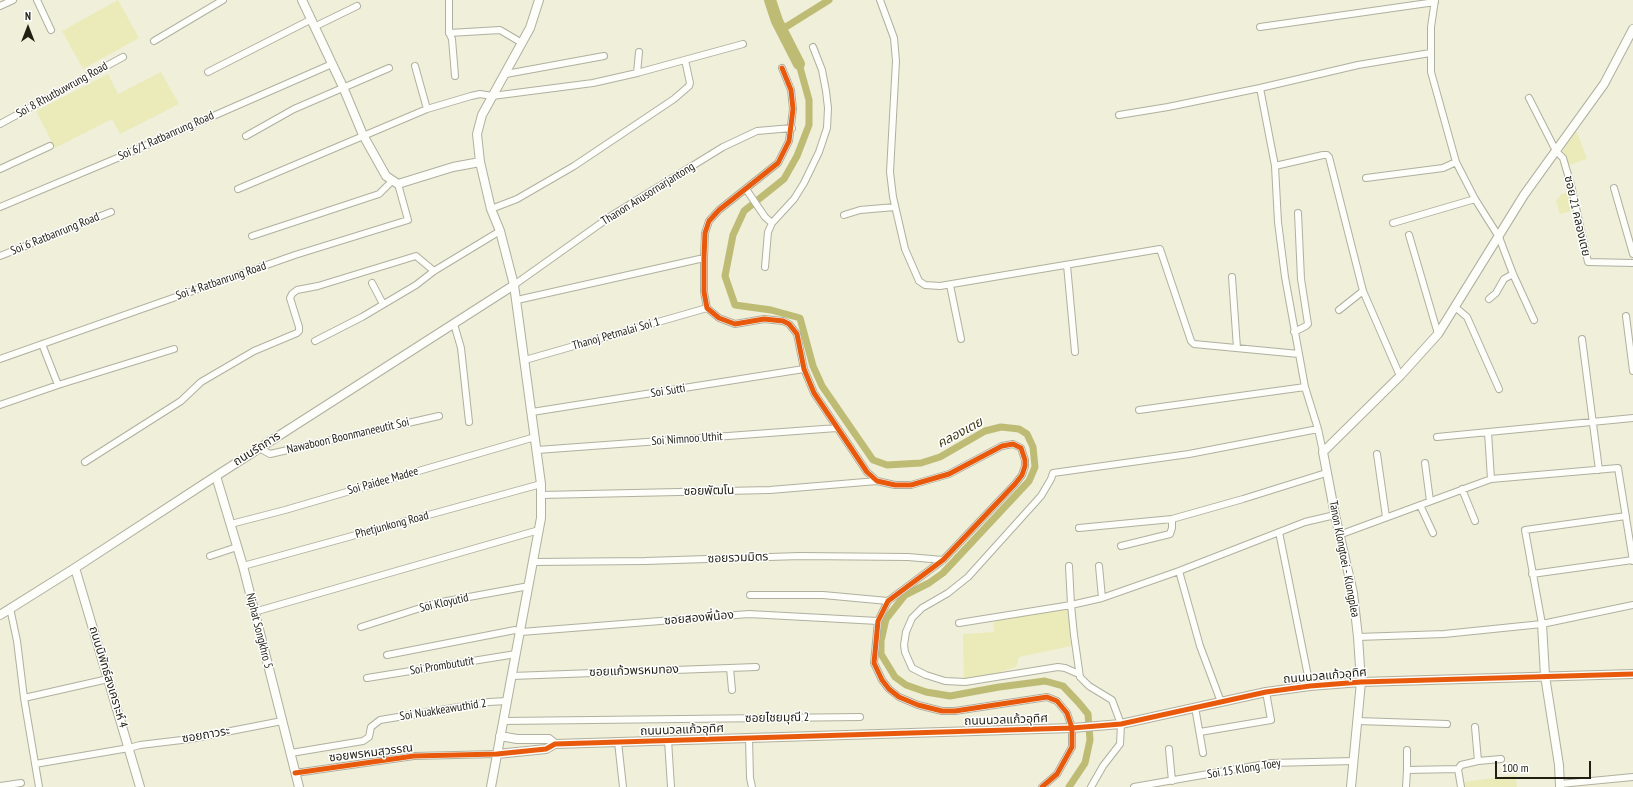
<!DOCTYPE html>
<html>
<head>
<meta charset="utf-8">
<style>
  body { margin:0 }
  #map { position:relative; width:1633px; height:787px; overflow:hidden; background:#efefda; font-family:"PT Sans Narrow",sans-serif }
  canvas { display:block }
  .north { position:absolute; left:8px; top:8px; width:40px; height:40px; -webkit-text-stroke:3px #fff; paint-order:stroke; rotate:0deg; font-size:11px; font-weight:700; line-height:16px; text-align:center; color:#201f12 }
  .north::after { content:''; display:block; margin:auto; width:14px; height:18px; background:#201f12; clip-path:polygon(50% 0,100% 100%,50% 72%,0 100%) }
  .scale { position:absolute; left:1495px; top:761px; width:96px; height:18px; box-sizing:border-box; border:2px solid #201f12; border-top:0; padding-left:5px; font-size:12px; line-height:14px; white-space:nowrap; color:#201f12; -webkit-text-stroke:3px #fff; paint-order:stroke }
</style>
</head>
<body>
<div id="map">
<canvas width="1633" height="787"></canvas>
<div class="north">N</div>
<div class="scale">100 m</div>
</div>
<script>
const c = document.querySelector('canvas').getContext('2d');
c.lineJoin = 'round';
function fillPath(path, color) {
  c.fillStyle = color;
  c.fill(path, 'evenodd');
}
function toPath(rows) {
  const path = new Path2D();
  for (const r of rows) {
    path.moveTo(r[0], r[1]);
    for (let i = 2; i < r.length; i += 2) path.lineTo(r[i], r[i + 1]);
  }
  return path;
}
function trace(path, color, width, dash) {
  c.strokeStyle = color;
  c.lineWidth = width;
  c.lineCap = dash ? 'butt' : 'round';
  c.setLineDash(dash || []);
  c.stroke(path);
}
function label(font, color, halo, rows, align = 'center') {
  c.font = font + ' "PT Sans Narrow","Noto Sans Thai",sans-serif';
  c.lineWidth = 3;
  c.setLineDash([]);
  c.textBaseline = 'middle';
  c.strokeStyle = halo;
  c.fillStyle = color;
  for (const [text, x, y, turn = 0] of rows) {
    c.save();
    c.translate(x, y);
    c.rotate((+turn || 0) * Math.PI / 180);
    c.textAlign = isNaN(turn) ? turn : align;
    if (halo) c.strokeText(text, 0, 0);
    c.fillText(text, 0, 0);
    c.restore();
  }
}
const green = toPath([
  [118,0,139,38,83,69,62,31],
  [161,72,179,104,120,134,112,119,55,148,36,111,108,74,118,94],
  [1576,130,1587,159,1569,165,1563,151],
  [1570,192,1574,210,1560,214,1556,201,1561,194],
  [1069,607,1071,646,1019,657,1016,667,992,675,964,680,963,634,994,632,993,625,995,620],
  [1515,775,1517,787,1464,787,1464,782]
]);
const canal = toPath([
  [781,30,829,0],
  [799,64,809,100,809,125,797,156,784,179,744,211,733,235,725,276,735,305,771,310,800,318,813,366,822,386,873,460,887,465,921,463,940,457,985,431,1001,427,1019,429,1027,434,1033,447,1035,467,1029,481,943,573,929,583,905,595,886,619,881,641,881,654,895,677,906,685,926,692,950,696,999,687,1045,681,1063,686,1079,703,1088,714,1090,740,1085,763,1069,787]
]);
const river = toPath([
  [770,0,777,21,799,64]
]);
const street = toPath([
  [37,0,51,30],
  [449,0,449,33,500,30,522,43],
  [880,0,894,38,896,61,890,172,893,197,905,249,919,281,925,285,940,286,1160,249,1191,341,1194,344,1299,354,1305,387,1318,429,1323,452],
  [1435,0,1431,27,1431,72,1456,162,1475,199,1499,237,1513,274,1534,320],
  [0,6,13,0],
  [314,27,357,6],
  [1260,27,1435,2],
  [449,33,452,39,455,76],
  [154,41,223,0],
  [782,68,791,90,793,109,789,141,778,163,719,210,709,221,705,233,704,258,704,292,707,308,719,318,735,324,764,319,783,321,789,324,797,334,804,369,814,393,867,472,877,481,895,485,911,485,949,474,1002,446,1013,444,1021,448,1025,460,1025,466,1022,475,1015,484,943,560,888,601,878,621,874,663,882,680,889,689,899,697,918,705,942,711,955,711,1047,697,1057,701,1067,713,1072,728,1072,747,1057,774,1042,787],
  [208,72,310,20],
  [637,73,639,52],
  [506,74,604,56],
  [1260,88,1275,166,1278,222,1285,277,1299,354],
  [1529,98,1556,151,1563,158,1571,185,1588,262,1633,263],
  [427,109,471,96,480,94,492,96,593,83,637,73,743,44],
  [1119,115,1168,107,1260,88,1358,65,1430,53],
  [0,124,123,57],
  [246,136,294,109,389,68],
  [1275,166,1323,155,1327,155,1329,157,1363,291,1400,376],
  [0,169,50,146],
  [1366,178,1443,168,1456,162],
  [1614,188,1633,254],
  [238,189,427,109,415,66],
  [746,189,765,217,772,223],
  [0,207,115,159,332,64],
  [491,209,517,199,574,166,674,99,689,86,690,83,685,60],
  [844,215,860,210,895,207],
  [1393,223,1475,199],
  [1409,235,1438,334],
  [252,236,379,194,392,181],
  [0,256,111,212],
  [1067,265,1075,352],
  [765,267,768,232,772,223,794,199,804,183,819,152,827,128,828,108,826,91,822,70,813,47],
  [1232,277,1237,348],
  [372,283,383,304],
  [514,285,611,216,723,147,757,131,792,128],
  [950,285,961,339],
  [1489,299,1496,293,1504,279,1513,274],
  [517,300,704,258],
  [1455,307,1467,317,1499,389],
  [1339,310,1363,291],
  [1626,316,1633,371],
  [454,324,461,348,469,422],
  [1294,332,1306,326,1308,324,1301,279,1298,213],
  [1582,339,1599,470],
  [315,341,362,317,416,285,434,271,500,231],
  [42,344,58,385],
  [0,359,295,255,408,220,398,184],
  [525,360,707,308],
  [0,405,58,385,174,349],
  [1139,410,1305,387],
  [532,412,804,369],
  [1488,432,1491,479],
  [1437,437,1633,418],
  [259,448,270,454,439,416],
  [537,450,837,428],
  [1377,454,1386,517],
  [85,462,181,401,201,382,254,351,297,333,299,331,299,327,290,298,292,294,297,290,318,286,416,256,434,271],
  [1425,463,1430,501],
  [1462,489,1475,521],
  [541,495,770,490,877,481],
  [1420,505,1433,533],
  [231,524,285,510,535,437],
  [1079,528,1172,519,1243,499,1326,473],
  [1279,532,1310,686],
  [1339,535,1491,479,1618,468,1633,561],
  [1121,546,1170,534,1172,528,1172,519],
  [210,556,237,547],
  [533,562,645,561,800,556,908,557,943,560],
  [243,566,541,484],
  [1099,566,1102,598],
  [1179,571,1200,646,1221,702],
  [1532,574,1633,560],
  [750,595,823,595,888,601],
  [10,608,17,641,24,698,39,787],
  [254,612,539,530],
  [959,623,1071,605,1069,566],
  [1542,624,1525,530,1626,516],
  [361,627,436,603,529,586],
  [1358,637,1444,634,1542,624,1633,605],
  [387,655,515,630,521,632,749,614,878,621],
  [730,668,732,690],
  [1079,674,1065,668,1058,667,965,682,945,681,926,675,912,668,905,652,904,645,906,632,912,618,922,608,948,593,968,577,1041,496,1051,479,1053,473,1189,454,1318,429],
  [512,676,756,667],
  [367,678,516,654],
  [24,698,108,679],
  [1195,707,1203,753],
  [503,721,860,717],
  [1358,721,1447,724],
  [1475,727,1478,761],
  [1200,732,1271,720,1266,692],
  [749,738,750,778,752,787],
  [668,740,671,787],
  [618,742,623,787],
  [1169,749,1172,781],
  [291,753,363,741,369,737,371,727,380,720,489,702,507,701],
  [35,764,129,748,140,745,190,739,282,721],
  [1458,769,1461,787],
  [1407,770,1407,750],
  [295,773,414,756,497,754],
  [1560,784,1633,777],
  [0,786,21,783],
  [1091,787,1103,766,1120,744,1121,724,1112,700,1089,686,1080,677,1074,635,1071,605,1102,598,1179,571,1305,522,1335,515],
  [1134,787,1271,763,1354,761],
  [1406,787,1407,770,1458,769,1461,765,1478,761,1501,759]
]);
const secondary = toPath([
  [302,0,343,87,363,135,386,176,398,184,453,167,480,162],
  [216,476,243,566,299,787],
  [75,568,140,787],
  [0,615,75,568,216,476,514,285],
  [1542,624,1545,676,1559,765,1560,787],
  [500,736,517,739,549,739,555,744],
  [497,754,546,749,555,744,1072,728,1121,724,1266,692,1310,686,1361,682,1633,674],
  [491,787,541,518,541,484,514,285,500,231,491,209,480,162,477,134,482,115,530,28,539,0],
  [1351,787,1361,682,1358,637,1353,593,1335,515,1323,452,1400,376,1438,334,1524,195,1604,84,1633,29]
]);
const cycleway = toPath([
  [782,68,791,90,793,109,789,141,778,163,719,210,709,221,705,233,704,258,704,292,707,308,719,318,735,324,764,319,783,321,789,324,797,334,804,369,814,393,867,472,877,481,895,485,911,485,949,474,1002,446,1013,444,1021,448,1025,460,1025,466,1022,475,1015,484,943,560,888,601,878,621,874,663,882,680,889,689,899,697,918,705,942,711,955,711,1047,697,1057,701,1067,713,1072,728,1072,747,1057,774,1042,787],
  [295,773,414,756,497,754,546,749,555,744,1072,728,1121,724,1266,692,1310,686,1361,682,1633,674]
]);
const streetNames = [
  ["Soi 8 Rhutbuwrung Road",62,90,-29],
  ["Soi 6/1 Ratbanrung Road",166,136,-24],
  ["Thanon Anusornarjantong",648,194,-32],
  ["ซอย 21 คลองเตย",1577,216,77],
  ["Soi 6 Ratbanrung Road",55,234,-22],
  ["Soi 4 Ratbanrung Road",221,281,-19],
  ["Thanoj Petmalai Soi 1",616,334,-16],
  ["Soi Sutti",668,391,-9],
  ["Nawaboon Boonmaneeutit Soi",348,436,-13],
  ["Soi Nimnoo Uthit",687,439,-4],
  ["ถนนรัถการ",257,449,-32],
  ["Soi Paidee Madee",383,481,-16],
  ["ซอยพัฒโน",709,491,-1],
  ["Phetjunkong Road",392,525,-15],
  ["ซอยรวมมิตร",738,558,-2],
  ["Tanon Klongtoei - Klongplea",1344,559,79],
  ["Soi Kloyutid",444,603,-13],
  ["ซอยสองพี่น้อง",699,618,-5],
  ["Niphat Songkhro 5",259,631,76],
  ["Soi Prombututit",442,666,-9],
  ["ซอยแก้วพรหมทอง",634,671,-2],
  ["ถนนนวลแก้วอุทิศ",1325,676,-5],
  ["ถนนนิพัทธ์สงเคราะห์ 4",108,677,73],
  ["Soi Nuakkeawuthid 2",443,710,-9],
  ["ซอยไชยมุณี 2",777,718,-1],
  ["ถนนนวลแก้วอุทิศ",1006,720,-2],
  ["ถนนนวลแก้วอุทิศ",682,730,-2],
  ["ซอยถาวระ",206,735,-10],
  ["ซอยพรหมสุวรรณ",371,753,-7],
  ["Soi 15 Klong Toey",1244,769,-9]
];
const waterNames = [
  ["คลองเตย",960,433,-28]
];
fillPath(green, '#ebebba');
trace(canal, '#bebc74', 7);
trace(river, '#bebc74', 12);
trace(street, '#b0b0a0', 8);
trace(secondary, '#b0b0a0', 10);
trace(street, '#fdfdf9', 6);
trace(secondary, '#fdfdf9', 8);
trace(cycleway, '#e8590c', 5);
label('12px', '#201f12', '#fff', streetNames);
label('italic 13px', '#3c3b13', '#fff', waterNames);
</script>
</body>
</html>
